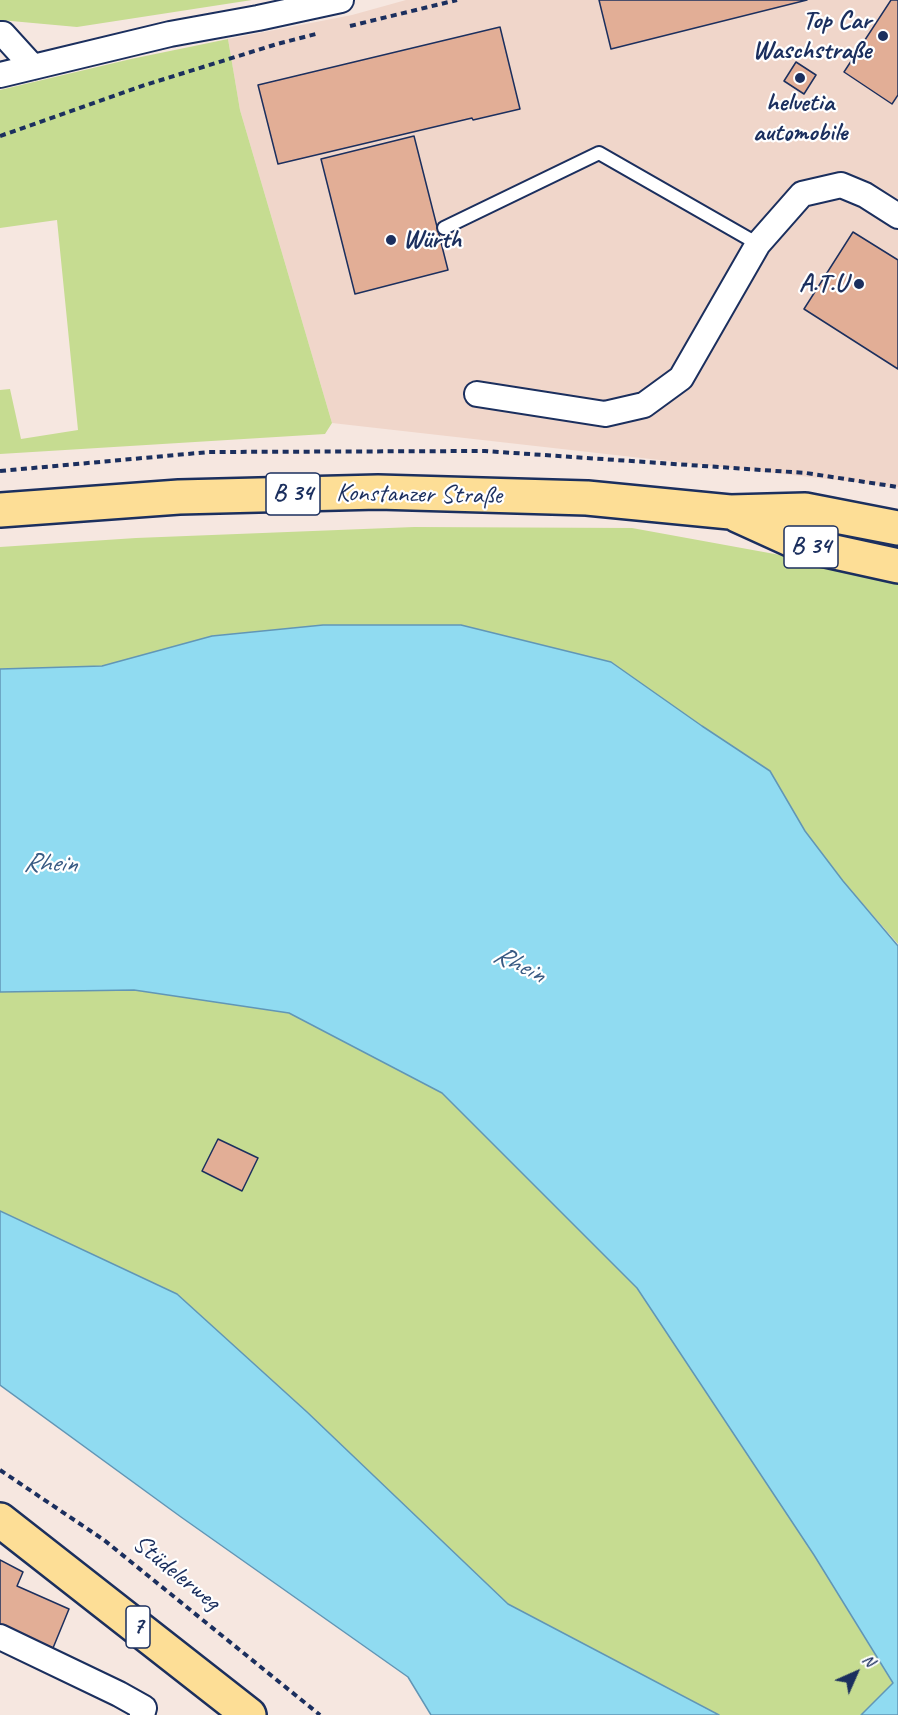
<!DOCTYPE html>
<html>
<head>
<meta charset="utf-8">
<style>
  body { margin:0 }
  #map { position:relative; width:898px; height:1715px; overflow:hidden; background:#f6e7e0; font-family:Caveat,sans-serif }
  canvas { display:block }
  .north { position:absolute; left:826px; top:1643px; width:60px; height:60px; -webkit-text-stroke:4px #fff; paint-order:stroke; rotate:45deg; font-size:16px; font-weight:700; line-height:24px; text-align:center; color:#1b2f5e }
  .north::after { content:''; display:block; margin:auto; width:21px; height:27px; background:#1b2f5e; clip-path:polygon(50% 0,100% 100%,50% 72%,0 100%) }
</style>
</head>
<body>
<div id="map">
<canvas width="898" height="1715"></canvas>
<div class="north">N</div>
</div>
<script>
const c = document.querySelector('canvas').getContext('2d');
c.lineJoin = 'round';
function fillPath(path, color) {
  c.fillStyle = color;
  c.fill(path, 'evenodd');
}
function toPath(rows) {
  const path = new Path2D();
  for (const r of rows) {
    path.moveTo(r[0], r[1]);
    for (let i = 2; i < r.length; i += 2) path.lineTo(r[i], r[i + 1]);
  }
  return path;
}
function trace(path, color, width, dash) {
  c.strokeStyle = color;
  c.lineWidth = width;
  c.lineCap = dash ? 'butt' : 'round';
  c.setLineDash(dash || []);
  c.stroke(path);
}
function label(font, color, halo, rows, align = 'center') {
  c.font = font + ' Caveat,sans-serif';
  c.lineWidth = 4.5;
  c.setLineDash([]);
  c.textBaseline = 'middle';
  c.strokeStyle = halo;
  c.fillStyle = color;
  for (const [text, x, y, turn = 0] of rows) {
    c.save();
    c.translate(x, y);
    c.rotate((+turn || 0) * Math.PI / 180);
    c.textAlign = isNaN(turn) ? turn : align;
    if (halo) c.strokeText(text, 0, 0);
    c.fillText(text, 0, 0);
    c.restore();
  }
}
const built = toPath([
  [406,0,898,0,898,487,332,423,240,110,228,39,352,15]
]);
const green = toPath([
  [0,0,252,0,77,27,0,20],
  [228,39,240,110,332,423,325,434,0,454,0,390,10,389,21,439,78,430,57,220,0,228,0,90,131,59],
  [414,527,632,528,835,565,898,580,898,944,843,881,805,831,770,771,702,726,461,625,323,625,212,636,102,666,0,669,0,547,136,538],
  [134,990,289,1013,442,1093,637,1288,814,1555,893,1684,861,1715,719,1715,508,1604,307,1412,177,1294,0,1211,0,992]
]);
const water = toPath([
  [323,625,461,625,611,662,702,726,770,771,805,831,843,881,898,946,898,1715,861,1715,893,1683,814,1555,637,1288,442,1093,289,1013,134,990,0,992,0,669,102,666,212,636,323,625],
  [0,1211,177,1294,307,1412,508,1604,719,1715,431,1715,408,1677,181,1517,0,1385,0,1211]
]);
const building = toPath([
  [599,0,807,0,611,49,599,0],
  [891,0,898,0,898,95,892,104,844,72,891,0],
  [500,27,520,109,473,120,472,118,278,164,258,85,500,27],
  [796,62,816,75,804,94,784,81,796,62],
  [414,136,448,270,355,294,321,159,414,136],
  [853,232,898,260,898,369,804,309,853,232],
  [218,1139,258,1158,242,1191,202,1171,218,1139],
  [0,1560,23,1572,17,1586,69,1609,53,1648,0,1625,0,1560]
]);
const path = toPath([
  [350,26,457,0],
  [0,136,145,85,277,44,316,34],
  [0,471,209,452,485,451,806,473,898,487],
  [0,1470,104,1540,320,1715]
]);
const lane = toPath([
  [444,228,599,153,758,244]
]);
const street = toPath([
  [0,34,3,34,33,67],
  [0,75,170,34,258,18,341,0],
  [477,394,605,414,644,405,681,378,758,244,802,194,841,185,865,195,898,216],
  [0,1637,119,1694,144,1708,142,1715]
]);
const primary = toPath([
  [0,510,179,497,378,492,587,498,730,512,805,510,898,528],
  [737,515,803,545,898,566],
  [0,1520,249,1715]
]);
const markers = [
  [883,36,6,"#1b2f5e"],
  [800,78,6,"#1b2f5e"],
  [391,240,6,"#1b2f5e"],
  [859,284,6,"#1b2f5e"]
];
const shields = [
  [293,494,54],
  [811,547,54],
  [138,1627,24]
];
const shieldNames = [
  ["B 34",293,494],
  ["B 34",811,547],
  ["7",138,1627]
];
const poiNames = [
  ["Top Car",871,21],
  ["Waschstraße",871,51],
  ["helvetia",800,103,"center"],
  ["automobile",800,133,"center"],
  ["Würth",403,240,"left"],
  ["A.T.U",847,284]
];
const streetNames = [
  ["Konstanzer Straße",419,495,1],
  ["Stüdelerweg",176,1573,39]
];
const waterNames = [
  ["Rhein",50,864,2],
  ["Rhein",519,965,26]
];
fillPath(built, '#f0d6ca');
fillPath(green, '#c6dc91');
fillPath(water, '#90dbf1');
trace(water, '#6196b6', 1.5);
fillPath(building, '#e2ae96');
trace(building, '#1b2f5e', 1.5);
trace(lane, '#1b2f5e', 16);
trace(street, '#1b2f5e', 28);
trace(primary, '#1b2f5e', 38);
trace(path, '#1b2f5e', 4, [6, 4.5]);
trace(lane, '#fff', 12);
trace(street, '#fff', 24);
trace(primary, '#fdde96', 33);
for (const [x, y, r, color] of markers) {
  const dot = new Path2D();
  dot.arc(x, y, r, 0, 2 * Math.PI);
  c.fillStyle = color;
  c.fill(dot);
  trace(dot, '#fff', 2);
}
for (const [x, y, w] of shields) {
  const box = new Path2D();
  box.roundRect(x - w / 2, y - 21, w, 42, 4.5);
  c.fillStyle = '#fff';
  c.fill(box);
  trace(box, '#1b2f5e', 1.5);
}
label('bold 24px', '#1b2f5e', null, shieldNames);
label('bold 26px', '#1b2f5e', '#fff', poiNames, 'right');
label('26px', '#1b2f5e', '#fff', streetNames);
label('italic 27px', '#385a83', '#fff', waterNames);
</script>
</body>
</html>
